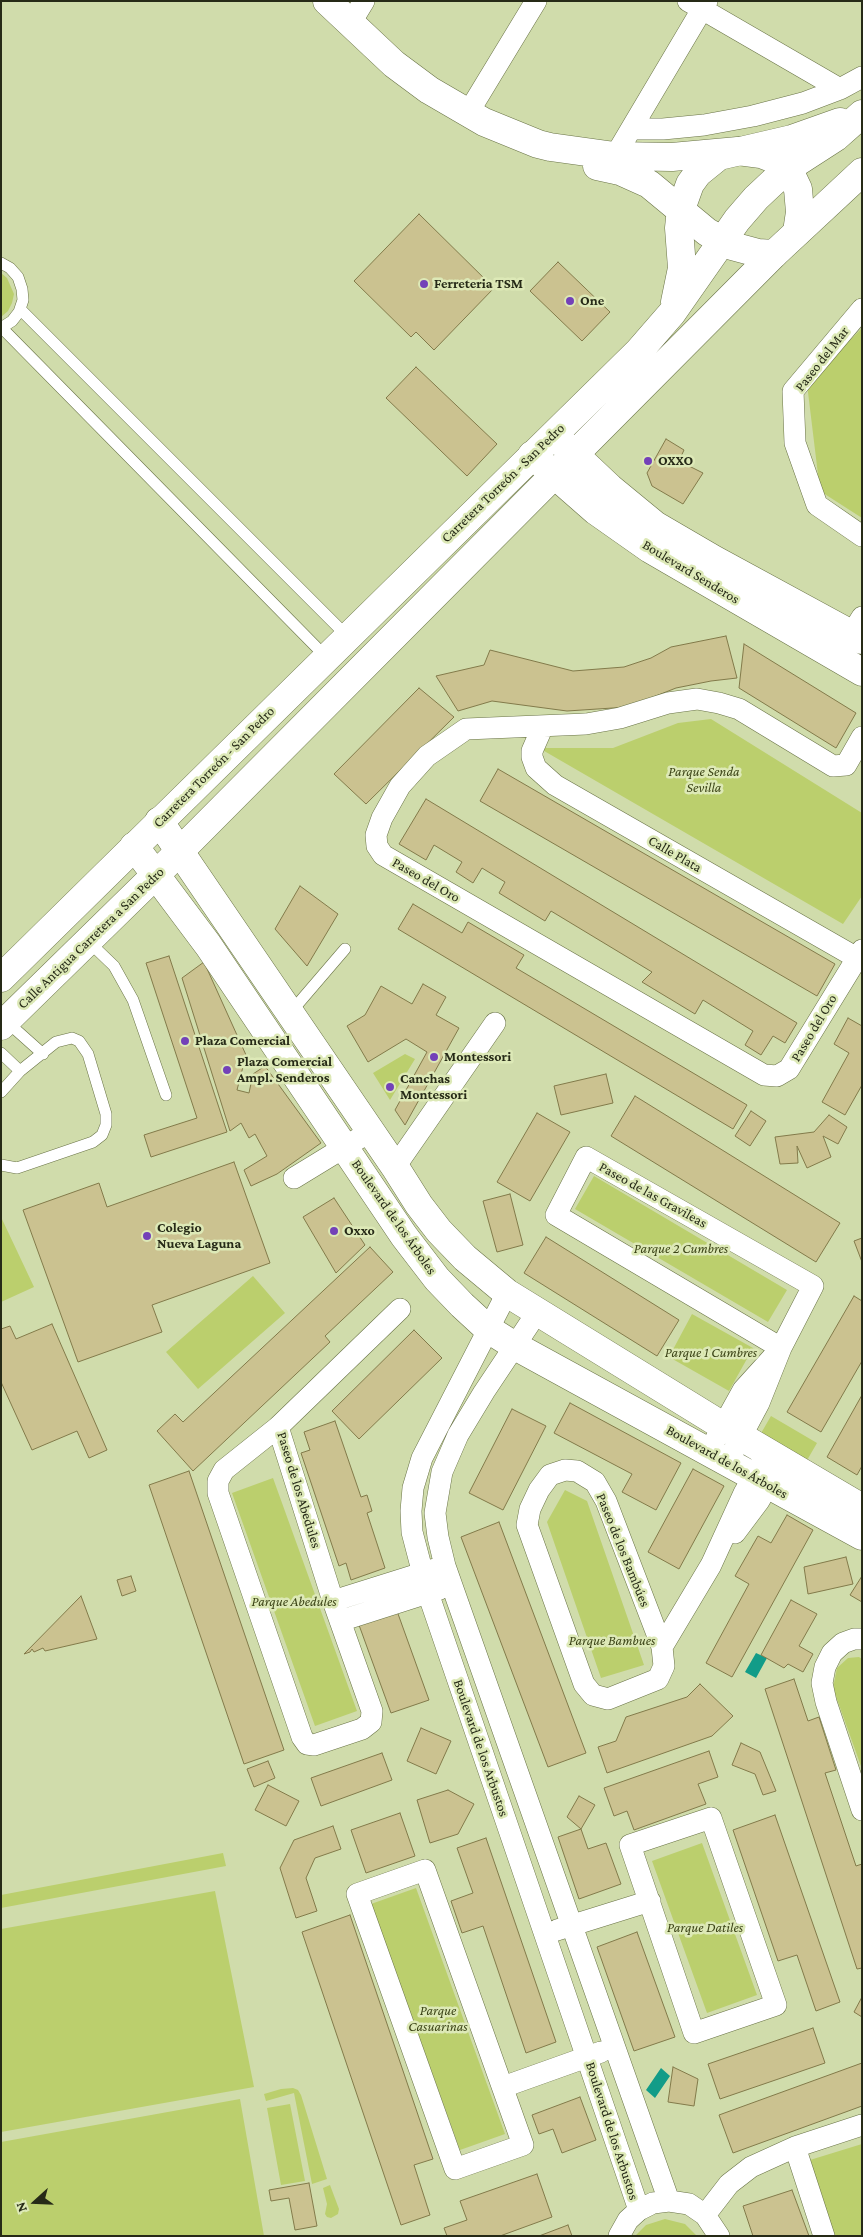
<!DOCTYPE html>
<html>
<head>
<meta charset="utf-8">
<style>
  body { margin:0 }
  #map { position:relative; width:863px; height:2237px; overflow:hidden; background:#d0dcab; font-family:"Crimson Pro",serif }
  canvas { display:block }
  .frame { position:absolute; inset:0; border:2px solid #262a17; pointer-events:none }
  .north { position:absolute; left:10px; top:2177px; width:50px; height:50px; -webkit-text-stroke:4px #dde9b7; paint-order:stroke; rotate:250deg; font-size:14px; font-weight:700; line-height:20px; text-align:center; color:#262a17 }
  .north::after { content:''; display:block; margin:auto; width:18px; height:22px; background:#262a17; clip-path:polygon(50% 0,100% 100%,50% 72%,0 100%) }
</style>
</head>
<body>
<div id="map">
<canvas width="863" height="2237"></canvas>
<div class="frame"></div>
<div class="north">N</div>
</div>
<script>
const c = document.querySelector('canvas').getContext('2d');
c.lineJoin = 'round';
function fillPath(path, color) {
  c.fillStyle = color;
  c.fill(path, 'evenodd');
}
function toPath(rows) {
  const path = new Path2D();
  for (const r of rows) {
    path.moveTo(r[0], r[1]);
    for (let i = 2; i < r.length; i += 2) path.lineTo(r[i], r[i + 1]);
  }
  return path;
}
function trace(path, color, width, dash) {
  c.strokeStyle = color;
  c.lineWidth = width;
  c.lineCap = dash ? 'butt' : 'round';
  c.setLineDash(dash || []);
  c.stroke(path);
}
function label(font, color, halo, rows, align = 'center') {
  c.font = font + ' "Crimson Pro",serif';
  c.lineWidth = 5;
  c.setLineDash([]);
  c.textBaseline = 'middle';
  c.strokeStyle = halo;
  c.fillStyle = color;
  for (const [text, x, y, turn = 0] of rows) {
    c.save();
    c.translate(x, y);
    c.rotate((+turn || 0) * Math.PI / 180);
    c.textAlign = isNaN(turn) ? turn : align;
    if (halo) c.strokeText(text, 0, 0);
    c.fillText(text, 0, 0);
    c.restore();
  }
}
const green = toPath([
  [1,273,7,278,14,294,12,303,8,311,1,317],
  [862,328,862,518,820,491,807,384],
  [711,719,862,813,862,896,843,924,539,748,613,748,678,723],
  [405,1054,415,1059,390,1100,373,1073],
  [594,1176,787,1290,768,1322,575,1209],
  [1,1217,34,1287,1,1302],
  [253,1276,285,1313,198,1389,166,1352],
  [692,1314,753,1348,729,1391,669,1357],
  [771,1416,817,1443,806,1462,760,1435],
  [273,1478,357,1711,315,1726,232,1493],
  [565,1490,587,1501,644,1665,601,1678,547,1522],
  [859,1657,862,1659,862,1769,833,1688,837,1668,848,1658],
  [702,1843,757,1995,707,2013,652,1861],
  [223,1853,226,1866,1,1908,1,1895],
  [416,1888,505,2134,460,2150,371,1904],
  [215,1891,254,2087,1,2132,1,1929],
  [293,2088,298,2090,301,2095,327,2179,312,2184,294,2093,266,2101,264,2094,281,2089],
  [240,2099,264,2236,1,2236,1,2142],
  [290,2104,305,2181,281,2185,267,2108],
  [862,2144,862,2236,835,2236,810,2160],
  [330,2185,339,2209,338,2214,331,2218,327,2217,325,2214,327,2204,323,2188],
  [665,2219,685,2224,697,2236,635,2236,646,2225]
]);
const water = toPath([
  [756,1653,767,1658,756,1678,745,1672],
  [661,2068,670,2076,655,2098,646,2090]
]);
const building = toPath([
  [419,214,494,288,434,350,416,332,411,337,354,281,419,214],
  [558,262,610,312,582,341,530,291,558,262],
  [416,367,497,444,467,476,386,398,416,367],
  [666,439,684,450,679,461,703,473,683,504,652,486,647,473,666,439],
  [726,636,737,678,711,681,676,688,628,707,567,711,492,701,458,711,436,676,484,665,490,650,573,671,624,667,651,658,671,647,726,636],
  [744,644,856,713,836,748,739,688,744,644],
  [419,688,454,717,366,804,334,774,419,688],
  [498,769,835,964,817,996,480,801,498,769],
  [426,799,797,1023,785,1043,773,1036,761,1055,745,1045,753,1031,703,1000,695,1014,642,982,652,972,551,911,545,921,499,893,505,882,482,868,473,883,456,872,462,862,434,845,426,860,399,844,426,799],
  [300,886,338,914,307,966,275,929,300,886],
  [413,904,462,933,468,922,524,955,516,968,747,1105,733,1129,398,929,413,904],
  [169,956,227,1132,151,1157,144,1135,197,1118,146,963,169,956],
  [204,962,246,1055,237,1090,249,1093,253,1074,265,1066,321,1143,277,1174,251,1186,244,1170,267,1156,255,1134,249,1138,241,1123,230,1131,182,978,204,962],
  [423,984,446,997,436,1015,459,1028,405,1125,395,1110,427,1052,406,1039,368,1062,347,1026,365,1015,381,986,412,1004,423,984],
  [848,1018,862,1026,862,1085,845,1115,822,1102,849,1053,834,1044,848,1018],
  [606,1074,613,1103,561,1115,554,1086,606,1074],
  [635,1096,840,1223,816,1262,611,1136,635,1096],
  [751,1111,766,1121,750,1146,735,1136,751,1111],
  [537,1113,570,1132,530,1201,497,1182,537,1113],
  [829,1115,847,1127,838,1144,823,1136,831,1157,807,1168,797,1146,798,1163,780,1164,775,1137,814,1132,829,1115],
  [234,1162,270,1263,152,1305,162,1332,78,1362,23,1210,99,1183,107,1207,234,1162],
  [510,1194,523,1245,497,1252,483,1201,510,1194],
  [334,1198,365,1245,336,1273,303,1217,334,1198],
  [546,1237,679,1320,657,1356,524,1273,546,1237],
  [862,1238,862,1262,854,1241,862,1238],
  [370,1247,393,1272,325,1336,330,1342,193,1471,157,1431,175,1414,183,1422,370,1247],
  [854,1296,862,1301,862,1361,821,1432,787,1412,854,1296],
  [52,1324,107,1450,89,1458,77,1431,32,1450,1,1382,1,1329,10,1326,16,1339,52,1324],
  [414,1330,442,1358,359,1439,332,1411,414,1330],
  [862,1395,862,1466,857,1475,827,1457,862,1395],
  [570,1403,681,1463,656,1510,622,1492,632,1474,554,1433,570,1403],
  [512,1409,546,1426,503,1510,469,1493,512,1409],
  [335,1421,361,1497,367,1495,372,1511,367,1513,385,1568,351,1580,346,1563,339,1566,301,1453,310,1450,304,1432,335,1421],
  [693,1469,724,1486,679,1569,648,1552,693,1469],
  [189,1471,284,1750,244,1764,149,1485,189,1471],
  [787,1515,813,1530,732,1677,706,1663,749,1584,735,1576,758,1536,771,1543,787,1515],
  [499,1522,586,1753,548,1767,461,1537,499,1522],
  [846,1557,853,1584,808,1594,804,1567,846,1557],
  [131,1576,136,1591,122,1596,117,1580,131,1576],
  [862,1576,862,1602,850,1595,862,1576],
  [81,1596,97,1639,45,1651,43,1648,34,1652,32,1649,30,1652,24,1654,81,1596],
  [791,1600,817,1614,799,1646,813,1654,803,1672,788,1664,784,1668,761,1655,791,1600],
  [397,1611,429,1700,391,1713,359,1625,397,1611],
  [794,1679,808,1721,819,1717,836,1770,825,1773,856,1866,862,1864,862,1968,857,1969,765,1689,794,1679],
  [700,1684,733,1716,712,1736,607,1773,598,1747,616,1741,626,1717,687,1697,700,1684],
  [421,1728,451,1741,436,1774,407,1761,421,1728],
  [741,1743,760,1752,776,1791,763,1795,755,1774,732,1765,741,1743],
  [709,1751,718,1777,698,1784,706,1804,634,1830,627,1811,614,1816,604,1788,709,1751],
  [382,1753,392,1780,321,1806,311,1778,382,1753],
  [268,1761,275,1778,254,1787,247,1769,268,1761],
  [268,1785,299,1801,286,1826,255,1810,268,1785],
  [448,1790,474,1804,458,1834,430,1843,417,1800,448,1790],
  [579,1796,595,1805,581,1829,567,1817,579,1796],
  [400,1813,415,1856,366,1873,351,1830,400,1813],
  [775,1815,840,2002,816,2011,797,1955,778,1961,733,1830,775,1815],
  [333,1826,341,1849,315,1858,306,1878,317,1911,296,1918,280,1868,294,1840,333,1826],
  [581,1829,588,1849,606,1843,621,1884,579,1899,558,1837,581,1829],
  [486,1838,556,2042,526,2053,483,1926,462,1933,451,1901,473,1893,457,1848,486,1838],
  [350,1915,433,2159,414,2165,430,2215,401,2225,302,1932,350,1915],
  [637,1932,675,2037,634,2051,597,1947,637,1932],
  [862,1997,862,2017,854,2012,862,1997],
  [813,2028,825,2063,720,2099,708,2064,813,2028],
  [862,2063,862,2106,733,2153,719,2115,862,2063],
  [673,2067,698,2079,694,2106,668,2102,673,2067],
  [580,2097,596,2140,562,2153,553,2129,539,2134,532,2115,580,2097],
  [537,2174,552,2217,500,2236,447,2236,444,2228,467,2220,460,2201,537,2174],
  [309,2183,317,2226,295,2230,289,2198,271,2201,269,2190,309,2183],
  [792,2190,809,2236,753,2236,743,2206,792,2190],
  [568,2225,572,2236,539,2236,568,2225]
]);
const lane = toPath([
  [1,263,10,268,18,277,22,289,23,300,19,312,12,321,1,328],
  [20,309,347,636],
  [2,328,326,657],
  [88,941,114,966,133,1000,166,1095],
  [291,1012,345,949],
  [6,1021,43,1054],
  [1,1053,20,1071],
  [1,1092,20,1071,56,1042,72,1038,79,1041,88,1054,106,1114,106,1125,102,1135,93,1142,17,1168,1,1165]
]);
const street = toPath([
  [688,1,840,89],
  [350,24,364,1],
  [468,113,536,1],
  [633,129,663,129,704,125,753,116,803,103,840,89,862,77],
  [615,156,707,1],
  [862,309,793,391,795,443,817,505,862,536],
  [844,646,862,617],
  [543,726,532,751,532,757,536,768,555,785,857,958],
  [862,737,846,765,833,766,739,709,719,703,697,699,668,703,620,718,586,724,466,729,427,756,400,786,382,818,376,835,377,846,383,855,764,1075,777,1076,789,1069,862,950],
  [395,1167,495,1023],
  [294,1178,371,1131],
  [507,1293,422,1458,413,1488,411,1511,412,1532,428,1593,639,2210],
  [538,1311,484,1392,458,1435,442,1472,435,1513,438,1537,445,1566,669,2201],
  [278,1427,333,1601,372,1711,371,1722,362,1729,314,1745,307,1744,302,1737,218,1493,218,1481,224,1470,278,1427,400,1309],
  [708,1453,743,1390,772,1358],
  [727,1463,759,1403,781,1348,813,1286,586,1157,556,1215,781,1348],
  [565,1470,577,1471,595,1482,606,1501,662,1647,664,1666,658,1679,608,1699,593,1695,584,1684,527,1525,530,1509,539,1490,550,1475,565,1470],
  [735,1533,759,1501,776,1472],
  [333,1601,435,1569],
  [340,1621,440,1589],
  [862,1639,854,1639,843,1643,832,1653,825,1667,822,1683,826,1702,862,1810],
  [662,1647,711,1565,744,1493,761,1464],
  [711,1818,776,2005,694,2033,630,1845,711,1818],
  [425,1870,523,2145,455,2169,357,1894,425,1870],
  [557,1930,650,1901],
  [503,2087,601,2052],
  [795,2147,824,2236],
  [705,2215,729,2184,751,2167,795,2147,862,2125],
  [619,2236,628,2220,639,2210,653,2203,669,2201,689,2204,705,2215,719,2236]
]);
const secondary = toPath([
  [327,1,394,64,429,90,484,122,538,144,550,147,615,156,672,157,738,151,761,154,774,159,788,168,798,189,800,212,797,232],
  [597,166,620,171,649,184,707,232,732,246,758,253,774,254],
  [557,438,610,488,655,525,715,560,862,640],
  [532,455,596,511,650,549,862,672],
  [159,821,395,1167,419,1205,439,1231,465,1258,507,1293,723,1426,862,1508],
  [134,846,208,945,404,1236,437,1279,462,1305,488,1329,515,1346,862,1536]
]);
const primary = toPath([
  [675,302,682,268,679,228,681,209,690,184,698,173,719,156,792,139,840,122],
  [1,978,639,351,672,313,737,220,756,198,788,168,836,137,862,114],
  [1,1026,181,850,774,254,862,172]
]);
const markers = [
  [424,284,5,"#7341b8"],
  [570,301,5,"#7341b8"],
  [648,461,5,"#7341b8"],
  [185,1041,5,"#7341b8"],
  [434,1057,5,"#7341b8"],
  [227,1070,5,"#7341b8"],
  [390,1087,5,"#7341b8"],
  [334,1231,5,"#7341b8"],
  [147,1236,5,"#7341b8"]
];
const poiNames = [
  ["Ferreteria TSM",434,284],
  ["One",580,301],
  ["OXXO",658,461],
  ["Plaza Comercial",195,1041],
  ["Montessori",444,1057],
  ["Plaza Comercial",237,1062],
  ["Ampl. Senderos",237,1078],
  ["Canchas",400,1079],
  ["Montessori",400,1095],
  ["Colegio",157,1228],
  ["Nueva Laguna",157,1244],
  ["Oxxo",344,1231]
];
const streetNames = [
  ["Paseo del Mar",822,359,-52],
  ["Carretera Torreón - San Pedro",503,483,-44],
  ["Boulevard Senderos",691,572,31],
  ["Carretera Torreón - San Pedro",214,767,-45],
  ["Calle Plata",675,854,30],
  ["Paseo del Oro",426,880,30],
  ["Calle Antigua Carretera a San Pedro",91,938,-44],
  ["Paseo del Oro",814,1028,-59],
  ["Paseo de las Gravileas",653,1195,29],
  ["Boulevard de los Árboles",394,1217,55],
  ["Boulevard de los Árboles",727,1462,29],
  ["Paseo de los Abedules",299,1490,73],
  ["Paseo de los Bambúes",623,1550,68],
  ["Boulevard de los Arbustos",481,1748,71],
  ["Boulevard de los Arbustos",612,2131,72]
];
const parkNames = [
  ["Parque Senda",704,772],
  ["Sevilla",704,788],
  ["Parque 2 Cumbres",681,1249],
  ["Parque 1 Cumbres",711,1353],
  ["Parque Abedules",294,1602],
  ["Parque Bambues",612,1641],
  ["Parque Datiles",705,1928],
  ["Parque",438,2011],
  ["Casuarinas",438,2027]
];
fillPath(green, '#bbcf6d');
fillPath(water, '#129c88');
fillPath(building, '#cbc290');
trace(building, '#827a4a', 1);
trace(lane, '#697346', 12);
trace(street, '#697346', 22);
trace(secondary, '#697346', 29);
trace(primary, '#697346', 29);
trace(lane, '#fff', 11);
trace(street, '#fff', 21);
trace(secondary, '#fff', 28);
trace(primary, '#fff', 28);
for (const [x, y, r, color] of markers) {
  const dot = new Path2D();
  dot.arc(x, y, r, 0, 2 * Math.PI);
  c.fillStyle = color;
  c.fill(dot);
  trace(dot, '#dde9b7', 2);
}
label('bold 14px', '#262a17', '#dde9b7', poiNames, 'left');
label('14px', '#262a17', '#dde9b7', streetNames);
label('italic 14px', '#3c4417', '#dde9b7', parkNames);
</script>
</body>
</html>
